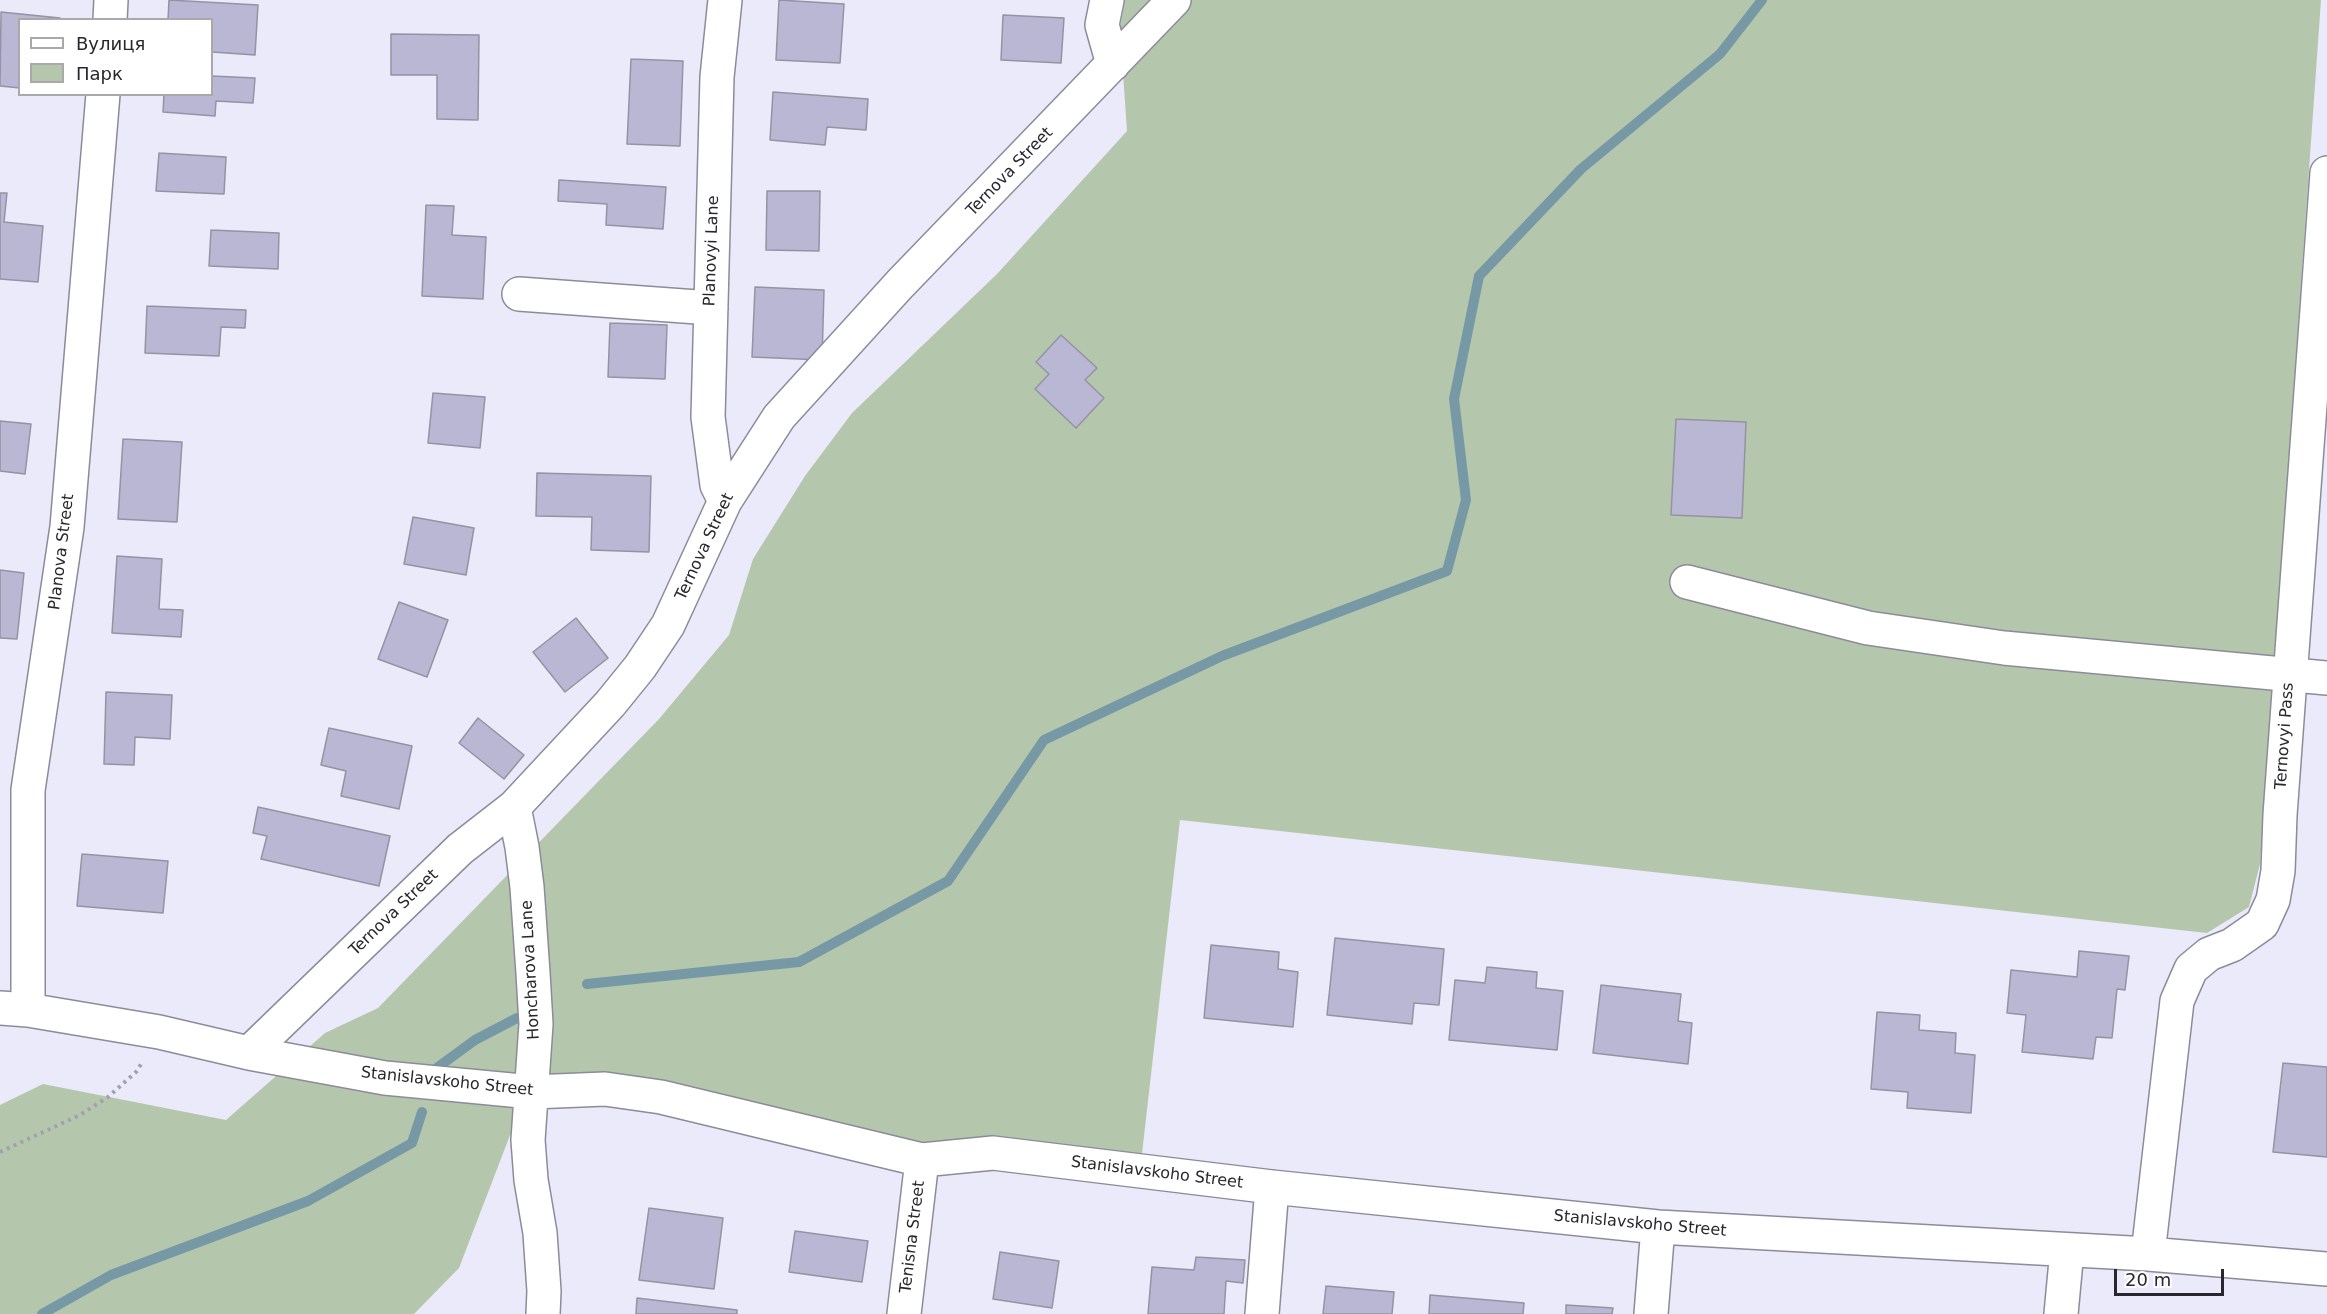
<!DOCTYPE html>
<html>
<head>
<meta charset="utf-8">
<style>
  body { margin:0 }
  #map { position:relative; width:2327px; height:1314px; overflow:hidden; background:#ebeafa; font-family:"DejaVu Sans",sans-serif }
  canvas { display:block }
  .legend { position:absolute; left:18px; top:18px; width:195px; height:78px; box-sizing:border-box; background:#fff; border:2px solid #a9a9ab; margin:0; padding:8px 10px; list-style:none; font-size:18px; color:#27272d }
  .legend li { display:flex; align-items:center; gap:12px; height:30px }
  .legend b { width:30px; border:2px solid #a9a9ab }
  .scale { position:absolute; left:2114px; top:1269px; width:110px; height:27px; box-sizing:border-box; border:3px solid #27272d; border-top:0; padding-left:8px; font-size:18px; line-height:21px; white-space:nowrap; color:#27272d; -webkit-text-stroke:4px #fff; paint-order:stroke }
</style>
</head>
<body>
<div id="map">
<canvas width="2327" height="1314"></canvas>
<ul class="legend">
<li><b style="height:8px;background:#fff"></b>Вулиця</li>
<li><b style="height:16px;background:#b4c7ad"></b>Парк</li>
</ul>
<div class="scale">20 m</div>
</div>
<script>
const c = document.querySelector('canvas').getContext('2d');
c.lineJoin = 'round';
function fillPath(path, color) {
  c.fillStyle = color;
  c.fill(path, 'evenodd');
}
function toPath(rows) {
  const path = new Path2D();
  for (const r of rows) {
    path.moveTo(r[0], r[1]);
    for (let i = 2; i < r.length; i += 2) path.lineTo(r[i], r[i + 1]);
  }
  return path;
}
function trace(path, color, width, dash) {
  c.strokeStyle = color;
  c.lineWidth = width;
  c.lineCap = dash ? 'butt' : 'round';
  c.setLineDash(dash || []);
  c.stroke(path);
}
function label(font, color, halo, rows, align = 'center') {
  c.font = font + ' "DejaVu Sans",sans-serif';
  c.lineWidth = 4.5;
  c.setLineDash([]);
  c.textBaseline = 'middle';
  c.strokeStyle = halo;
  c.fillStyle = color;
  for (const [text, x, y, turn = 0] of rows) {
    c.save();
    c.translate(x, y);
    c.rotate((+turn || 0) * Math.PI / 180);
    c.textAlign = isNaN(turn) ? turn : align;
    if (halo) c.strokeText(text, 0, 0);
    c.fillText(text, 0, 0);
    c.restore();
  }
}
const green = toPath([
  [1125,0,2321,0,2260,864,2249,907,2207,933,1180,820,1139,1180,963,1159,566,1080,522,1104,459,1268,414,1314,0,1314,0,1105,43,1084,226,1120,325,1033,378,1008,659,719,729,635,753,559,805,476,852,413,997,274,1127,131,1120,29]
]);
const stream = toPath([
  [587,984,799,962,948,881,1044,740,1222,656,1447,571,1466,500,1454,399,1479,276,1581,169,1720,54,1762,0],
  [434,1070,475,1040,517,1018],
  [42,1314,111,1275,308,1201,412,1143,422,1112]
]);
const building = toPath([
  [169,0,258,5,255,55,212,52,212,20,168,20,169,0],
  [779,0,844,4,840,63,776,60,779,0],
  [1,12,60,18,20,20,20,88,0,86,1,12],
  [1003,15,1064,18,1061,63,1001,60,1003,15],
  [391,34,479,35,478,120,437,119,437,75,391,75,391,34],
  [631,59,683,61,680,146,627,144,631,59],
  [212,76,255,78,253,103,216,101,215,116,163,112,164,94,212,94,212,76],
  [773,92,868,99,866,130,827,127,825,145,770,140,773,92],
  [159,153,226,157,224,194,156,191,159,153],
  [559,180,666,187,663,229,606,225,607,204,558,201,559,180],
  [767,191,820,191,819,251,766,250,767,191],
  [0,193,7,193,4,222,43,226,38,282,0,279,0,193],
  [426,205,454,206,452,235,486,237,483,299,422,296,426,205],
  [211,230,279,233,278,269,209,266,211,230],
  [755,287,824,290,822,360,752,357,755,287],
  [147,306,246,310,245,328,221,327,219,356,145,353,147,306],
  [610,323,667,325,665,379,608,377,610,323],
  [1061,335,1097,368,1085,380,1104,398,1076,428,1035,389,1049,374,1036,362,1061,335],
  [433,393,485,397,480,448,428,443,433,393],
  [1676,419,1746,422,1742,518,1671,515,1676,419],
  [0,421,31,424,25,474,0,471,0,421],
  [123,439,182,442,177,522,118,519,123,439],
  [537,473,651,476,649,552,591,550,592,517,536,516,537,473],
  [413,517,474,528,466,575,404,564,413,517],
  [117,556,162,559,159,609,183,610,181,637,112,633,117,556],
  [0,570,24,573,17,639,0,638,0,570],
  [399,602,448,620,427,677,378,659,399,602],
  [576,618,608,658,565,692,533,652,576,618],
  [106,692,172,695,170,739,135,737,134,765,104,764,106,692],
  [478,718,524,755,504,779,459,743,478,718],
  [329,728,412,746,399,809,341,796,346,771,321,765,329,728],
  [258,807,390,836,379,886,261,859,267,836,253,833,258,807],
  [82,854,168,861,163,913,77,906,82,854],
  [1335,938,1444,949,1439,1005,1414,1003,1412,1024,1327,1015,1335,938],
  [1211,945,1279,952,1278,969,1298,972,1293,1027,1204,1018,1211,945],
  [2079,951,2129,956,2125,990,2117,989,2112,1038,2096,1037,2093,1059,2022,1052,2026,1015,2007,1013,2011,970,2077,977,2079,951],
  [1487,967,1537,972,1536,988,1563,991,1557,1050,1449,1040,1455,980,1485,983,1487,967],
  [1601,985,1681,994,1678,1021,1692,1023,1688,1064,1593,1053,1601,985],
  [1877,1012,1920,1015,1919,1030,1956,1033,1955,1053,1975,1055,1971,1113,1907,1108,1908,1092,1871,1089,1877,1012],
  [2283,1063,2327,1067,2327,1157,2273,1152,2283,1063],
  [649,1208,723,1218,714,1289,639,1280,649,1208],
  [795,1231,868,1241,862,1282,789,1272,795,1231],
  [1000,1252,1059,1261,1052,1308,993,1299,1000,1252],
  [1196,1257,1245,1260,1243,1283,1226,1281,1224,1314,1148,1314,1152,1267,1194,1270,1196,1257],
  [1326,1286,1394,1292,1392,1314,1323,1314,1326,1286],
  [1430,1295,1524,1303,1523,1314,1429,1314,1430,1295],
  [637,1298,737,1310,737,1314,636,1314,637,1298],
  [1566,1305,1613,1308,1612,1314,1566,1314,1566,1305]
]);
const path = toPath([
  [0,1152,80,1115,108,1097,137,1071,141,1064]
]);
const minor = toPath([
  [1107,0,1102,25,1113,64],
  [110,20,111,0],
  [519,294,711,308],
  [725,501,717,485,708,417,717,77,725,0],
  [1687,582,1868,628,2004,648,2327,678],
  [514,807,522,847,527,887,533,973,536,1024,528,1140,531,1180,540,1233,544,1291,543,1314],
  [0,1008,28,1010,159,1032,249,1053,385,1078,532,1092,605,1089,661,1097,922,1160,993,1153,1272,1187,1658,1227,2148,1254,2327,1269],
  [28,1010,28,790,67,527,103,94],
  [249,1053,460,849,514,807,610,704,640,667,668,625,725,501,779,417,900,284,1174,0],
  [2148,1254,2177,1001,2191,969,2209,954,2232,945,2262,924,2273,900,2278,871,2280,815,2327,173],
  [904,1314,922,1160],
  [1262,1314,1272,1187],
  [1651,1314,1658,1227],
  [2061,1314,2067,1250]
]);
const streetNames = [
  ["Ternova Street",1010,172,-46],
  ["Planovyi Lane",712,251,-88],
  ["Ternova Street",705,547,-65],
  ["Planova Street",62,552,-83],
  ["Ternovyi Pass",2285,736,-86],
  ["Ternova Street",394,913,-44],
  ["Honcharova Lane",531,970,-93],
  ["Stanislavskoho Street",447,1082,6],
  ["Stanislavskoho Street",1157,1173,7],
  ["Stanislavskoho Street",1640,1224,5],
  ["Tenisna Street",913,1237,-83]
];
fillPath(green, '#b4c7ad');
trace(stream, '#7798a5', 10);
fillPath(building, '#bab7d4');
trace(building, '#9493a1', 1.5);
trace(minor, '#8c8b9a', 36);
trace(path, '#a1a1ad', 4, [3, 4.5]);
trace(minor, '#fff', 33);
label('16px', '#27272d', '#fff', streetNames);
</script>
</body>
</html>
